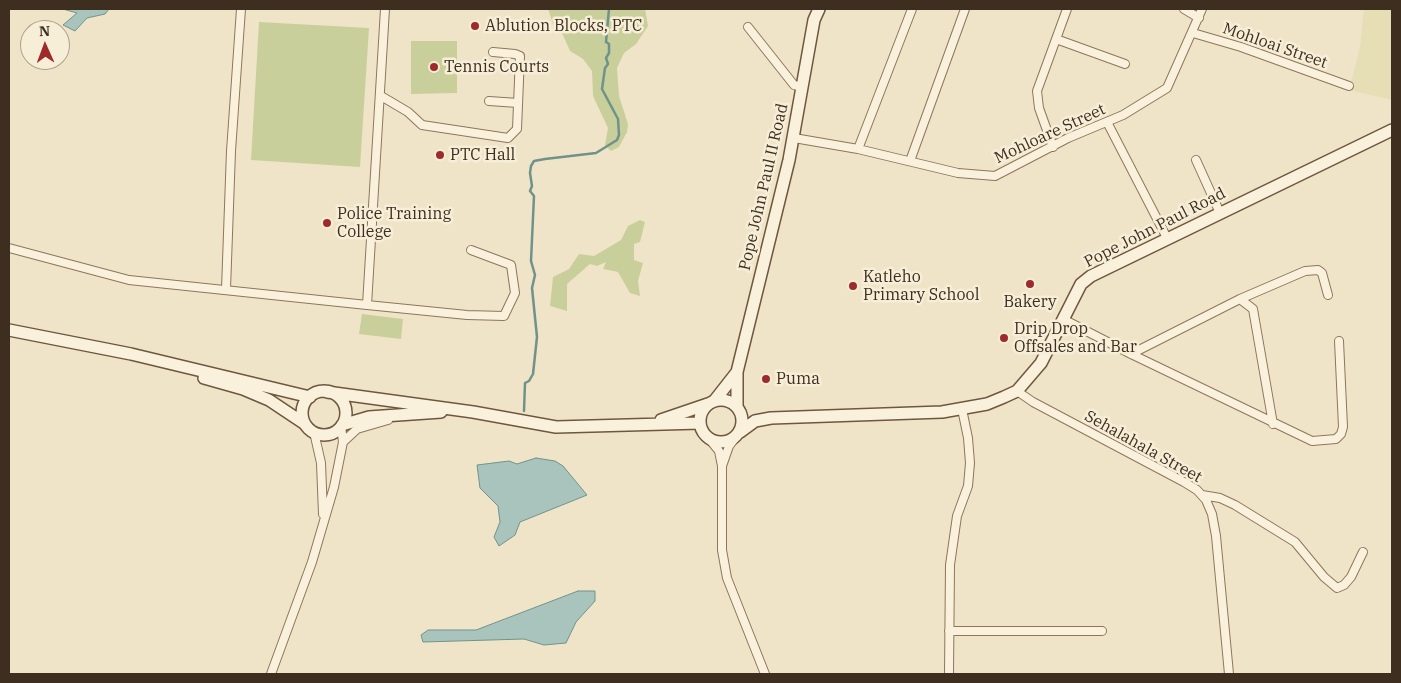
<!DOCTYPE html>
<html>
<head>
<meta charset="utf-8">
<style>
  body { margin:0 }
  #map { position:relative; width:1401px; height:683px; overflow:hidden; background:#f0e4c8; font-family:"IBM Plex Serif",serif }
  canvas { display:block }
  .frame { position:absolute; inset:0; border:10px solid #3d2e20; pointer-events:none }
  .north { position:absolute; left:20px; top:20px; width:50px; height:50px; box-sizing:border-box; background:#f7eed8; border:1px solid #ada18e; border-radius:50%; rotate:358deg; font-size:14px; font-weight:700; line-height:20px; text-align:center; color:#3d2e20 }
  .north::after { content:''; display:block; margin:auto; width:18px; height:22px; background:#9e2a2b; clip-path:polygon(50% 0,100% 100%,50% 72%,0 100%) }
</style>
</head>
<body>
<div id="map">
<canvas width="1401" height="683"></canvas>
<div class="frame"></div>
<div class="north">N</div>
</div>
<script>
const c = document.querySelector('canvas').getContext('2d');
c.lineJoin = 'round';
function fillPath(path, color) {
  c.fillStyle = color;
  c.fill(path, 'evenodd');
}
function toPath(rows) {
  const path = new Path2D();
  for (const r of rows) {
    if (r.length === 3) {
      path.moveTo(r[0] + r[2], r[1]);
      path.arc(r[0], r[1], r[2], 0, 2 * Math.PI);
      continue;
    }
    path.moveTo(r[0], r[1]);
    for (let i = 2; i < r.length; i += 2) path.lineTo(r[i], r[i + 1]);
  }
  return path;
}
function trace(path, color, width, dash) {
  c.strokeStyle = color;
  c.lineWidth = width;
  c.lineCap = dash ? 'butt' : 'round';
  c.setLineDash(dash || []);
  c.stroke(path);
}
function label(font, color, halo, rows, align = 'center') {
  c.font = font + ' "IBM Plex Serif",serif';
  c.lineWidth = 5;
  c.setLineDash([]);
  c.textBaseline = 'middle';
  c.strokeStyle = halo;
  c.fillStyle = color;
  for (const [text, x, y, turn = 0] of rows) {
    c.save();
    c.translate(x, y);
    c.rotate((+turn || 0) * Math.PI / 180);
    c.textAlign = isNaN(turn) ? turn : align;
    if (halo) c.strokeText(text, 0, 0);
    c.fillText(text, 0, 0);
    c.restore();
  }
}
const farmland = toPath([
  [1364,9,1392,9,1392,100,1349,90,1360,47]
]);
const green = toPath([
  [548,9,645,9,648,26,636,44,624,53,617,68,619,96,628,124,627,132,619,147,611,151,605,145,608,128,593,96,592,71,583,59,570,51,562,33,553,24],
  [259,22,369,28,360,167,251,160],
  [411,41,457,41,457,93,411,94],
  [640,220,645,222,640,242,634,244,634,260,643,263,638,281,640,296,630,293,618,272,603,269,606,262,597,266,590,264,567,284,567,311,550,306,553,277,569,269,579,254,594,256,621,240,628,226],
  [362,314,403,319,401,339,359,334]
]);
const water = toPath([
  [63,9,109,9,105,14,87,18,75,31,63,25,77,13,63,9],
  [536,458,555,461,563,466,587,495,520,522,515,535,499,546,494,537,500,522,498,506,480,488,477,465,509,461,517,464,536,458],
  [578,591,595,591,595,601,576,622,566,643,544,645,524,639,423,642,421,635,428,630,476,630,578,591]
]);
const stream = toPath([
  [524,411,525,383,529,381,533,374,537,337,532,288,535,275,531,261,534,196,530,191,532,186,530,173,531,166,534,161,545,159,596,153,617,140,619,135,618,119,602,89,605,68,608,64,606,58,609,53,609,44,606,42,609,9]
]);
const street = toPath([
  [1184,9,1199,18],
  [748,27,794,85,802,87],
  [1193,33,1241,47,1349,86],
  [1056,39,1125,64],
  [381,96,408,112,422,125,508,138,517,129,520,56,515,54,493,52],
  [489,101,518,103],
  [1107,122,1167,238],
  [794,138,858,149,958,173,995,176,1068,138,1123,115,1167,88,1202,9],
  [1053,147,1039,108,1037,91,1067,9],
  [858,149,912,9],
  [1196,160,1220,213],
  [910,161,965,9],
  [9,248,129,280,367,305,385,9],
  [226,289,231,151,241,9],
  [1240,299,1253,309,1273,424],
  [367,305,467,315,504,316,515,293,511,265,471,250],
  [1063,319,1131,354,1312,441,1336,439,1341,434,1343,427,1339,341],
  [1131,354,1240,299,1305,271,1318,270,1322,273,1328,295],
  [1017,391,1033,402,1184,482,1197,490,1206,500,1212,514,1216,536,1229,674],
  [314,432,321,463,323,514],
  [710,440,719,451,722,466,722,550,727,578,765,674],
  [343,442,357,429,388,420],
  [722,466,729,446,736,437],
  [1202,495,1220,498,1235,505,1295,542,1324,577,1337,588,1344,585,1351,577,1363,552],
  [949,631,1102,631],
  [271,674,312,562,334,487,343,442,341,426],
  [949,674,950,565,957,516,968,486,970,463,968,438,962,409]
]);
const secondary = toPath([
  [9,330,131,354,310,397],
  [204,378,243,389,269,400,305,424],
  [324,413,22],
  [327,392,473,412,556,427,700,423],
  [721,421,21],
  [715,400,737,372],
  [737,407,737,372,789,160,814,20,819,9],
  [661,420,708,404],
  [342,425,369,417,441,412],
  [740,432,755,421,771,418,942,412,987,404,1004,397,1017,391,1041,363,1081,284,1091,276,1392,130]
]);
const markers = [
  [475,26,5,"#9e2a2b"],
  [434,67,5,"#9e2a2b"],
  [440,155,5,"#9e2a2b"],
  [327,223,5,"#9e2a2b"],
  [1030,284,5,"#9e2a2b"],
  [853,286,5,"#9e2a2b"],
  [1004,338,5,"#9e2a2b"],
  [766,379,5,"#9e2a2b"]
];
const poiNames = [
  ["Ablution Blocks, PTC",485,26],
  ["Tennis Courts",444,67],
  ["PTC Hall",450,155],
  ["Police Training",337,214],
  ["College",337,232],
  ["Katleho",863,277],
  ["Primary School",863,295],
  ["Bakery",1030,302,"center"],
  ["Drip Drop",1014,329],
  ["Offsales and Bar",1014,347],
  ["Puma",776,379]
];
const streetNames = [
  ["Mohloai Street",1275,46,19],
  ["Mohloare Street",1050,134,-25],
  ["Pope John Paul II Road",764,187,-77],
  ["Pope John Paul Road",1155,228,-27],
  ["Sehalahala Street",1143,447,29]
];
fillPath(farmland, '#e6deb5');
fillPath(green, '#c9cf9b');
fillPath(water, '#a9c4bc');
trace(water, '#6f938a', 1);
trace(stream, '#6f938a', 2.5);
trace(street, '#8d765c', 10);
trace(secondary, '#6f573f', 14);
trace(street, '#faf1dc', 8);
trace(secondary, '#faf1dc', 11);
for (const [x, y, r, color] of markers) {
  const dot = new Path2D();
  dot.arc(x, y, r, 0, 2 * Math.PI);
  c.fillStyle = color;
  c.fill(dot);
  trace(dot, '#f7eed8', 2);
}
label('16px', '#3d2e20', '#f7eed8', poiNames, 'left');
label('16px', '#3d2e20', '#f7eed8', streetNames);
</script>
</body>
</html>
